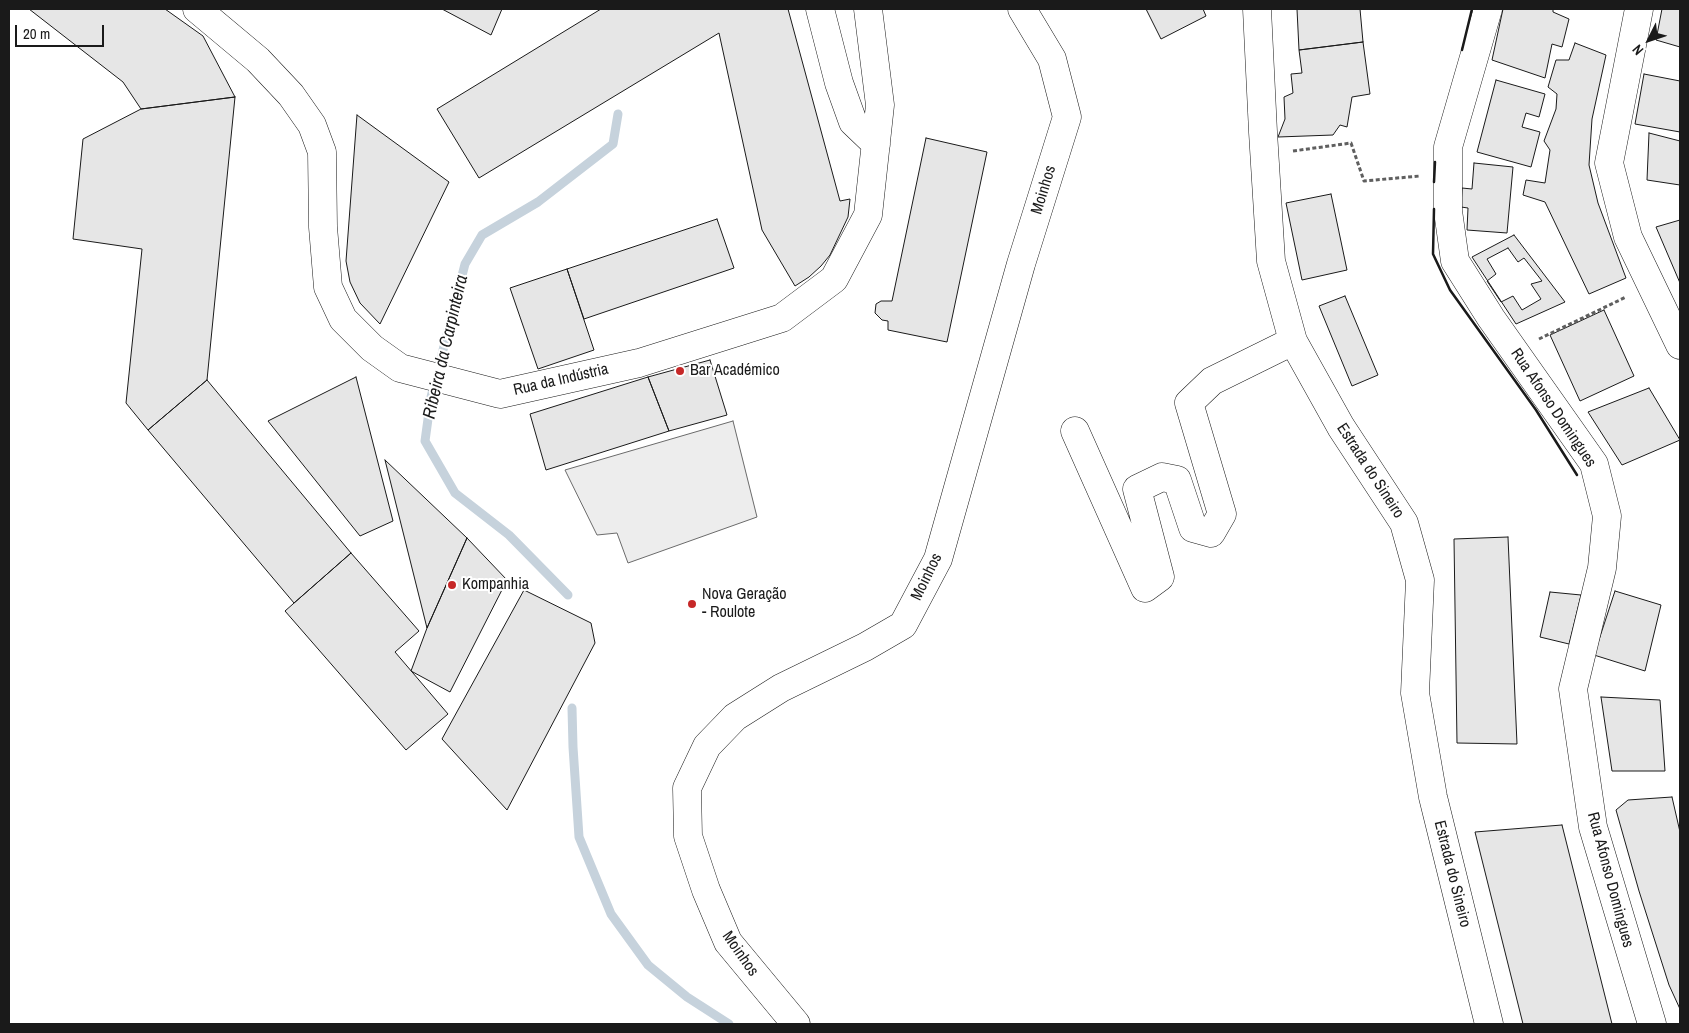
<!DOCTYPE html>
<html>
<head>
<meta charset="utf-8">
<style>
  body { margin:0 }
  #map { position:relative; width:1689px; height:1033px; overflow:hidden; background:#fff; font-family:"Archivo Narrow",sans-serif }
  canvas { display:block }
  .frame { position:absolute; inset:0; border:10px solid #1a1a1a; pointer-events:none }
  .north { position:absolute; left:1624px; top:15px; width:50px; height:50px; -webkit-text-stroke:4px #fff; paint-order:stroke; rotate:229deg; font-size:14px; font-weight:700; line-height:20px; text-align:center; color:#1a1a1a }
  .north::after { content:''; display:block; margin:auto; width:18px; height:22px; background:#1a1a1a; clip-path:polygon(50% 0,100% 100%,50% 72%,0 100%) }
  .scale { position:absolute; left:15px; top:25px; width:89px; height:22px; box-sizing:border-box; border:2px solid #1a1a1a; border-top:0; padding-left:6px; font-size:15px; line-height:18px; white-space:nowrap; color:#1a1a1a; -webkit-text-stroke:4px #fff; paint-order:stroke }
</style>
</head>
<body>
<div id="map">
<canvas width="1689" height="1033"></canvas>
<div class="frame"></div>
<div class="north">N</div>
<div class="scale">20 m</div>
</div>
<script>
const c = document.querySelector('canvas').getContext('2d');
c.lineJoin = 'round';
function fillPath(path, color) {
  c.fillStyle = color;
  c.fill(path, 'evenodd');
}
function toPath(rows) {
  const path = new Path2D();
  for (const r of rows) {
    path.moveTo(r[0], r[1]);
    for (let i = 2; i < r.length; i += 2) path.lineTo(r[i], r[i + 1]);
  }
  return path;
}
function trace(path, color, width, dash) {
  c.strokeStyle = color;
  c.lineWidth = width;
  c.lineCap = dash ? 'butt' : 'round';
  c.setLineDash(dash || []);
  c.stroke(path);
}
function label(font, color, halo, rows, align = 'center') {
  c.font = font + ' "Archivo Narrow",sans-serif';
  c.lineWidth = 4;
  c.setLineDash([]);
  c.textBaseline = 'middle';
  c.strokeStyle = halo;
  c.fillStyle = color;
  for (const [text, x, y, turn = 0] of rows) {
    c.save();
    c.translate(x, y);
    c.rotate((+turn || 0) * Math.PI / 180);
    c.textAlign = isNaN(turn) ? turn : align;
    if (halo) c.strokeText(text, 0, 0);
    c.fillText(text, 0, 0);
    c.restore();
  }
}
const parking = toPath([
  [733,421,757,517,628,563,617,533,597,535,565,470,733,421]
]);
const stream = toPath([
  [568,595,509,535,455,493,425,441,431,397,465,264,482,235,538,202,613,144,618,114],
  [572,708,573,747,579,837,611,914,648,965,687,997,729,1024]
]);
const building = toPath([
  [29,9,165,9,203,36,235,97,141,109,123,82,29,9],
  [442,9,502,9,491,35,442,9],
  [601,9,788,9,840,201,850,199,848,217,830,255,821,266,809,277,795,286,762,230,719,33,479,178,437,109,601,9],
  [1146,9,1203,9,1206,16,1161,39,1146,9],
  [1297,9,1360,9,1363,42,1299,50,1297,9],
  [1503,9,1553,9,1553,12,1569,19,1562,47,1552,44,1545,78,1492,60,1503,9],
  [1662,9,1680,9,1680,47,1656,40,1662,9],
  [1363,42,1370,94,1352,97,1347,127,1340,125,1333,135,1278,137,1285,119,1284,97,1293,93,1291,74,1302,73,1299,50,1363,42],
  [1575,43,1606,55,1592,119,1589,165,1598,203,1626,278,1589,294,1545,202,1523,195,1526,180,1545,183,1550,150,1544,141,1556,109,1557,94,1548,87,1556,60,1569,60,1575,43],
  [1644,74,1680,81,1680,132,1635,124,1644,74],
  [1496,80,1545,94,1539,117,1526,113,1522,127,1540,132,1531,167,1477,152,1496,80],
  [235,97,207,380,148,430,126,403,142,249,73,239,83,139,141,109,235,97],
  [357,115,449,182,380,324,360,303,350,282,346,261,357,115],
  [1649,133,1680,141,1680,185,1647,180,1649,133],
  [926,138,987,152,947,342,888,330,888,321,882,320,875,313,876,304,881,301,892,301,926,138],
  [1474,163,1513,167,1507,233,1467,230,1468,208,1461,207,1462,188,1472,189,1474,163],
  [1331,194,1347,270,1302,280,1286,203,1331,194],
  [717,219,734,268,584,319,567,269,717,219],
  [1680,220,1680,283,1656,227,1680,220],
  [1514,235,1565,302,1516,324,1472,257,1514,235],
  [1508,248,1518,262,1524,258,1542,281,1531,284,1541,299,1522,310,1513,296,1501,302,1487,281,1496,274,1487,259,1508,248],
  [567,269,594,350,538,369,510,288,567,269],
  [1345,296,1378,375,1352,386,1319,306,1345,296],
  [1604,310,1634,376,1580,401,1550,335,1604,310],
  [710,360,727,415,669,431,648,377,710,360],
  [356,377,393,521,360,536,268,421,356,377],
  [648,377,669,431,546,470,530,414,648,377],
  [207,380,351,553,294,603,148,430,207,380],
  [1649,388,1680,440,1622,465,1588,412,1649,388],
  [385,460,467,538,427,628,385,460],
  [1508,537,1517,744,1457,743,1454,539,1508,537],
  [467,538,507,580,450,692,411,671,427,628,467,538],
  [351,553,419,631,395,652,448,714,406,750,285,611,351,553],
  [524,590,591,623,595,643,507,810,442,739,524,590],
  [1615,591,1661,605,1645,671,1594,655,1615,591],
  [1550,592,1581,595,1569,644,1540,637,1550,592],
  [1601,697,1660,700,1665,771,1612,771,1601,697],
  [1672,797,1680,832,1680,1009,1669,985,1639,891,1616,810,1628,800,1672,797],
  [1562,825,1612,1024,1523,1024,1475,832,1562,825]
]);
const path = toPath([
  [1293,151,1351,143,1364,181,1420,176],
  [1539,339,1626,297]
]);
const minor = toPath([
  [197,9,258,60,291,95,312,125,322,152,323,227,328,287,343,319,372,348,400,368,500,394,639,363,782,318,834,279,868,215,880,105,868,9],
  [820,9,839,83,853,122,876,144],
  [1257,9,1263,132,1271,261,1293,341,1341,427,1404,523,1420,580,1415,693,1433,797,1489,1024],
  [1488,9,1448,147,1448,211,1455,261,1491,318,1594,464,1607,516,1602,568,1573,689,1593,827,1652,1024],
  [1639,9,1609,163,1628,237,1680,345],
  [1075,431,1145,588,1160,577,1137,489,1162,477,1177,480,1193,528,1211,533,1222,514,1189,403,1212,381,1293,341],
  [796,1024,728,942,706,890,688,836,687,788,707,746,735,717,781,688,865,647,903,625,938,559,1021,264,1067,117,1052,59,1022,9]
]);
const wall = toPath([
  [1462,50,1472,9],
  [1434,182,1435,162],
  [1434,209,1433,254,1450,290,1536,410,1577,475]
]);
const markers = [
  [680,371,5,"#c62828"],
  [452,585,5,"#c62828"],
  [692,604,5,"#c62828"]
];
const streetNames = [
  ["Moinhos",1044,190,-73],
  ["Rua da Indústria",561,380,-13],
  ["Rua Afonso Domingues",1553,408,56],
  ["Estrada do Sineiro",1370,471,57],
  ["Moinhos",927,577,-64],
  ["Estrada do Sineiro",1452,874,76],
  ["Rua Afonso Domingues",1610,880,75],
  ["Moinhos",740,954,55]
];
const poiNames = [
  ["Bar Académico",690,371],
  ["Kompanhia",462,585],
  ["Nova Geração",702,595],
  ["- Roulote",702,613]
];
const waterNames = [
  ["Ribeira da Carpinteira",446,347,-77]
];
fillPath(parking, '#ededed');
trace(parking, '#6a6a6a', 1);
trace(stream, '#c6d2dc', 9);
fillPath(building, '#e6e6e6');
trace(building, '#1a1a1a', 1);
trace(minor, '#1a1a1a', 29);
trace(path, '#5f5f5f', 3, [4, 2.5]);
trace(minor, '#fff', 28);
trace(wall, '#1a1a1a', 2.5);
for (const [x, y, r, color] of markers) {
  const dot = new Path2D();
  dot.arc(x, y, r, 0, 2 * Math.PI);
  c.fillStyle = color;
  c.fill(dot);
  trace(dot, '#fff', 2);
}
label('16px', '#1a1a1a', '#fff', streetNames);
label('16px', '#1a1a1a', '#fff', poiNames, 'left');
label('italic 18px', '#1a1a1a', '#fff', waterNames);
</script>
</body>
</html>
